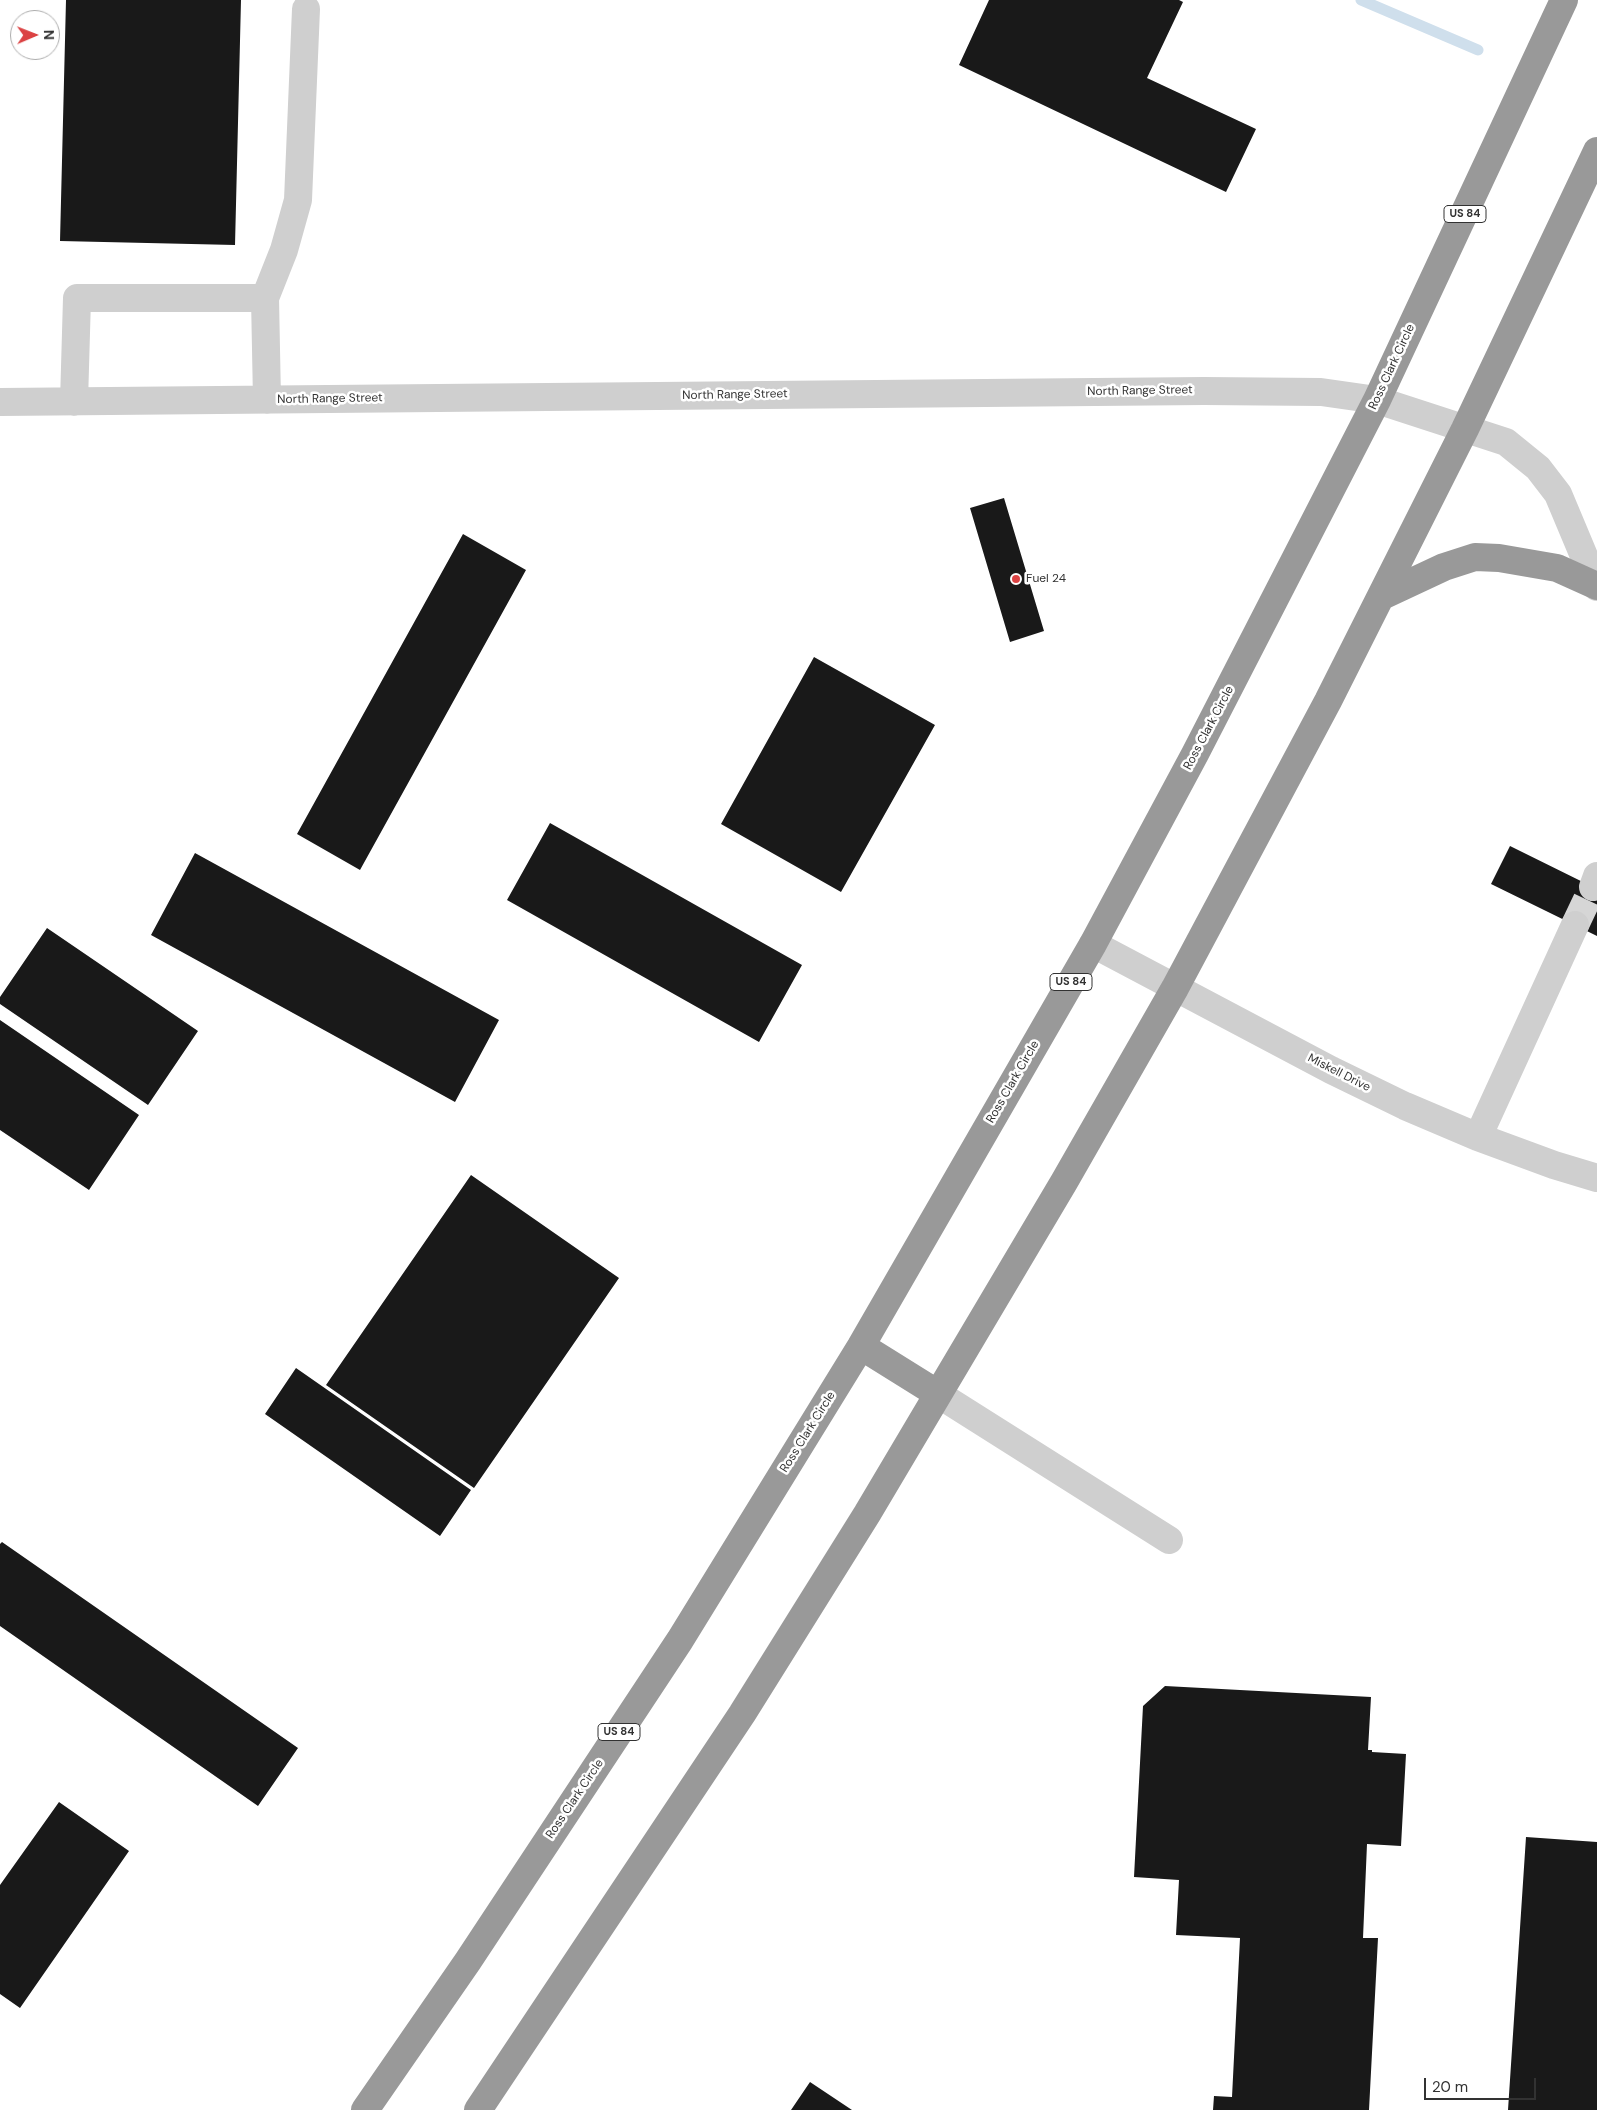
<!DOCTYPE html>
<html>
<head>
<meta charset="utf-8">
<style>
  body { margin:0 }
  #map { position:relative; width:1597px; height:2110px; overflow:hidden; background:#fff; font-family:"DM Sans",sans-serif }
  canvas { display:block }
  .north { position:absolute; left:10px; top:10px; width:50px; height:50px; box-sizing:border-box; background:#fff; border:1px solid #adadad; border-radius:50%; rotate:89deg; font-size:14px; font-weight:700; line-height:20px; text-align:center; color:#323232 }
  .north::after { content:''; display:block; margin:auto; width:18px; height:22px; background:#db4243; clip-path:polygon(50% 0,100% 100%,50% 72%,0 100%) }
  .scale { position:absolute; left:1424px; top:2078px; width:112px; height:22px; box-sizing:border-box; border:2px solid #323232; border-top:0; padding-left:6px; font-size:15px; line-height:18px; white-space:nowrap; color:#323232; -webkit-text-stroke:4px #fff; paint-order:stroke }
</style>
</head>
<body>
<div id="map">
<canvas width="1597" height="2110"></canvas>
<div class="north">N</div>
<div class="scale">20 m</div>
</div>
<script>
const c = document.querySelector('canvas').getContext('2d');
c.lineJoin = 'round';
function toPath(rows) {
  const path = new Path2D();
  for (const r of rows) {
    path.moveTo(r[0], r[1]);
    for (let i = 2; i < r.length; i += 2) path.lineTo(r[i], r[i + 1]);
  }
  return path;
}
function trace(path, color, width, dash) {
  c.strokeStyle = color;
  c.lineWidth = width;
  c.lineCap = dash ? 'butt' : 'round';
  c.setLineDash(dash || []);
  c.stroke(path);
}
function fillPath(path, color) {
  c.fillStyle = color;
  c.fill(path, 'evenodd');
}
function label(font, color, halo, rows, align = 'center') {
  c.font = font + ' "DM Sans",sans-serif';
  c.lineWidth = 5;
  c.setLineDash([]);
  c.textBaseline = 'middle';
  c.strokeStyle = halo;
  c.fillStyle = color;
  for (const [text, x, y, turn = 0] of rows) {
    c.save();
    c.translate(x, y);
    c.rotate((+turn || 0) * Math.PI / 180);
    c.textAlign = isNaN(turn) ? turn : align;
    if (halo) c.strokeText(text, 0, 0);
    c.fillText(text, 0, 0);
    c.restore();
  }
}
const stream = toPath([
  [1361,0,1478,50]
]);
const building = toPath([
  [66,0,241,0,235,245,60,241],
  [989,0,1179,0,1183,2,1147,78,1256,129,1226,192,959,65],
  [1004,498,1044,631,1010,642,970,508],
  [463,534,526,570,360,870,297,834],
  [814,657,935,725,841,892,721,824],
  [550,823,802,965,759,1042,507,900],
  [1510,846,1597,889,1597,936,1491,884],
  [195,853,499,1020,455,1102,151,935],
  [47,928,198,1031,148,1105,0,1004,0,997],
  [0,1020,139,1115,89,1190,0,1130],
  [471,1175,619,1278,474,1488,326,1385],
  [296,1368,471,1490,440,1536,265,1414],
  [2,1542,298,1748,258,1806,0,1626,0,1544],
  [1165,1686,1371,1697,1368,1750,1372,1750,1372,1752,1406,1754,1401,1846,1367,1844,1363,1938,1378,1938,1369,2110,1213,2110,1214,2096,1232,2097,1240,1938,1176,1935,1179,1880,1134,1877,1143,1706],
  [59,1802,129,1851,20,2008,0,1994,0,1885],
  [1526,1837,1597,1842,1597,2110,1508,2110],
  [810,2082,852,2110,791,2110]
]);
const minorTunnel = toPath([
  [1575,925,1593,887]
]);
const minor = toPath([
  [267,400,265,298,284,250,298,200,306,9],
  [0,402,1204,391,1321,392,1377,400,1506,442,1538,468,1558,494,1597,587],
  [74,402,77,298,265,298],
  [1593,887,1597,876],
  [1093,944,1331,1070,1405,1106,1478,1137,1554,1165,1597,1178],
  [1478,1137,1575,925],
  [938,1394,1169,1540]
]);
const highway = toPath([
  [1382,596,1444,567,1475,557,1499,558,1557,568,1597,586],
  [861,1346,938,1394],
  [365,2110,468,1961,680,1640,861,1346,1093,944,1195,754,1377,400,1564,0],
  [478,2110,742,1714,867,1514,1064,1182,1175,988,1328,701,1465,429,1597,151]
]);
const markers = [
  [1016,579,5,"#db4243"]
];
const shields = [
  [1465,214,42],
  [1071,982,42],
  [619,1732,42]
];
const shieldNames = [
  ["US 84",1465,214],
  ["US 84",1071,982],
  ["US 84",619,1732]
];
const streetNames = [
  ["Ross Clark Circle",1392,367,-65],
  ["North Range Street",1140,391,-1],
  ["North Range Street",735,395,-1],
  ["North Range Street",330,399,-1],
  ["Ross Clark Circle",1209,728,-62],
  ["Miskell Drive",1339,1073,27],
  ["Ross Clark Circle",1013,1082,-60],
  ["Ross Clark Circle",808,1432,-58],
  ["Ross Clark Circle",575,1799,-56]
];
const poiNames = [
  ["Fuel 24",1026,579]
];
trace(stream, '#cfdfec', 11);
fillPath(building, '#191919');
trace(minorTunnel, '#d6d6d6', 28, [28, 14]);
trace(minor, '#cfcfcf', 28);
trace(highway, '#999', 28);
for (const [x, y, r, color] of markers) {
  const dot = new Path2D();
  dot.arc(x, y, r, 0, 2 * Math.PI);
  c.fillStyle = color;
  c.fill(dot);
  trace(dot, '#fff', 2);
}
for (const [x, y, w] of shields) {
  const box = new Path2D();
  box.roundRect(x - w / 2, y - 8.5, w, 17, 4);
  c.fillStyle = '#fff';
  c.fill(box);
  trace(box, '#323232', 1);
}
label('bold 11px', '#323232', null, shieldNames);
label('12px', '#323232', '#fff', streetNames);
label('12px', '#323232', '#fff', poiNames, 'left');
</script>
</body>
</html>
